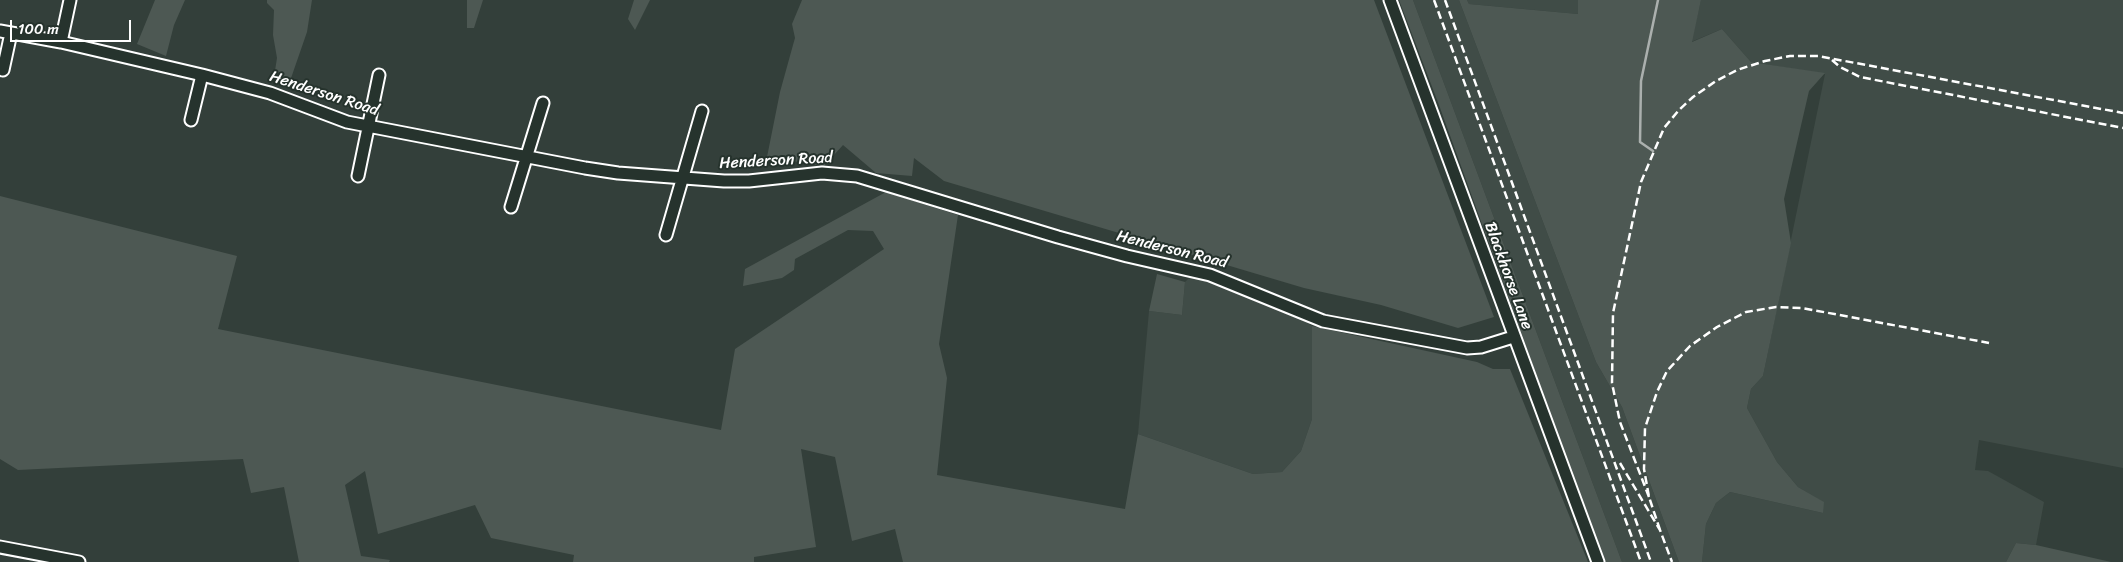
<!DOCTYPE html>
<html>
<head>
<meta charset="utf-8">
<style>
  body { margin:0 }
  #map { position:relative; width:2123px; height:562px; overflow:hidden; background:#333f3a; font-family:Sriracha,sans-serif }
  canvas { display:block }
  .scale { position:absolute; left:10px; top:20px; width:121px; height:22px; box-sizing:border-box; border:2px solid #fff; border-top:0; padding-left:6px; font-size:15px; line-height:18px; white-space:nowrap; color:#fff; -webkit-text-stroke:4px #26332d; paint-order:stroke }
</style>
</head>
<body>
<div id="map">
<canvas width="2123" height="562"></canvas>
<div class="scale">100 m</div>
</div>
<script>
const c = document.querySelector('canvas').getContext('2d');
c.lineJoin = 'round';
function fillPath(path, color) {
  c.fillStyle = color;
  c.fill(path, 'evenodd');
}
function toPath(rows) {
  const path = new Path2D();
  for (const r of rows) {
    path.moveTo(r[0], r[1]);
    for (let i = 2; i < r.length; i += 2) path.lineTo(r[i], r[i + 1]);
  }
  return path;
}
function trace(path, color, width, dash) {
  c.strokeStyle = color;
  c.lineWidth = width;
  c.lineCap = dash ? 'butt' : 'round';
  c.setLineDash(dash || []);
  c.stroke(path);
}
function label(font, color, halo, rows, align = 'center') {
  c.font = font + ' Sriracha,sans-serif';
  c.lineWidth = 4;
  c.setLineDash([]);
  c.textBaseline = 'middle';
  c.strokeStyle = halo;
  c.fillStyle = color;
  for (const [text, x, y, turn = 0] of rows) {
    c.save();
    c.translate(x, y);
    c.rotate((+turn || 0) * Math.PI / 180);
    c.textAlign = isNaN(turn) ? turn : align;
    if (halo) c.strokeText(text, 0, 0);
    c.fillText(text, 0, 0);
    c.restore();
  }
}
const built = toPath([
  [1413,0,1459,0,1596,362,1622,407,1679,562,1622,562],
  [1467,0,1578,0,1578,14,1469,4],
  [1701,0,2123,0,2123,468,1979,440,1975,470,1988,471,2044,502,2036,545,2016,543,2006,562,1702,562,1706,524,1716,503,1730,492,1823,513,1823,502,1798,487,1777,462,1747,408,1751,389,1763,376,1825,74,1751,62,1722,29,1691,42],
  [1191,276,1235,291,1303,320,1312,326,1312,419,1301,451,1282,472,1253,474,1138,434,1149,311,1182,315,1185,282]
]);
const green = toPath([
  [155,0,185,0,174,25,166,56,137,44],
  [267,0,312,0,307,32,290,81,274,77,277,58,273,35,274,10,267,3],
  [467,0,483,0,474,28,467,28],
  [634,0,650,0,635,30,628,19],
  [802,0,1374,0,1494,317,1458,328,1381,305,1304,288,944,181,914,158,912,176,876,173,843,145,824,166,767,157,780,92,793,45,795,38,792,24],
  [1399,0,1413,0,1622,562,1604,562,1439,105],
  [1459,0,1467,0,1469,4,1578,14,1578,0,1701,0,1692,42,1722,29,1751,62,1825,73,1809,91,1784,199,1791,243,1763,376,1751,389,1747,408,1777,462,1798,487,1824,502,1823,513,1730,492,1716,503,1706,524,1702,562,1679,562,1622,407,1596,362],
  [886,192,958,215,939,344,947,378,937,475,1125,509,1138,434,1253,474,1282,472,1301,451,1312,419,1312,326,1477,362,1493,369,1510,369,1588,562,903,562,895,529,852,541,835,457,801,449,816,547,754,557,754,562,573,562,574,555,491,538,475,505,378,534,365,471,345,485,361,556,390,560,389,562,299,562,284,487,251,493,243,459,18,470,0,459,0,196,237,256,218,329,721,430,735,349,884,249,873,231,848,230,795,259,794,270,782,278,743,286,745,269],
  [1157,274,1185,282,1182,315,1149,311],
  [2016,543,2036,545,2111,562,2006,562]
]);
const stream = toPath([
  [1653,151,1640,142,1641,81,1658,0]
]);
const minor = toPath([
  [1390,0,1598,562],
  [0,31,61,42,202,75,270,93,347,122,585,168,618,173,724,181,749,181,822,173,857,176,1058,237,1127,256,1210,275,1323,321,1467,348,1481,347,1513,337],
  [61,42,70,0],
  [3,70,11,33],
  [191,120,202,75],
  [358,176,379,75],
  [511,207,543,103],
  [666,235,702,111],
  [0,547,79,562]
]);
const rail = toPath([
  [1434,0,1641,562],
  [1445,0,1651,562],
  [1832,60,1840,67,1860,77,2123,128],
  [1620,463,1660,530,1672,562],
  [1649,497,1620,422,1612,383,1613,313,1641,182,1664,128,1679,110,1693,97,1716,81,1737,70,1765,61,1790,56,1818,56,2123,113],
  [1660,530,1649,497,1644,469,1645,428,1657,392,1667,371,1690,346,1717,327,1746,312,1776,307,1802,308,1989,343]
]);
const streetNames = [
  ["Henderson Road",324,94,18],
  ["Henderson Road",776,161,-3],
  ["Henderson Road",1172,250,14],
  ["Blackhorse Lane",1508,276,70]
];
fillPath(built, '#404c47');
fillPath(green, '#4d5853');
trace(stream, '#abb0ae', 2.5);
trace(minor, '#fff', 15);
trace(minor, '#26332d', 11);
trace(rail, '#fff', 2.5, [8, 4]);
label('16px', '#fff', '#26332d', streetNames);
</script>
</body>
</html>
